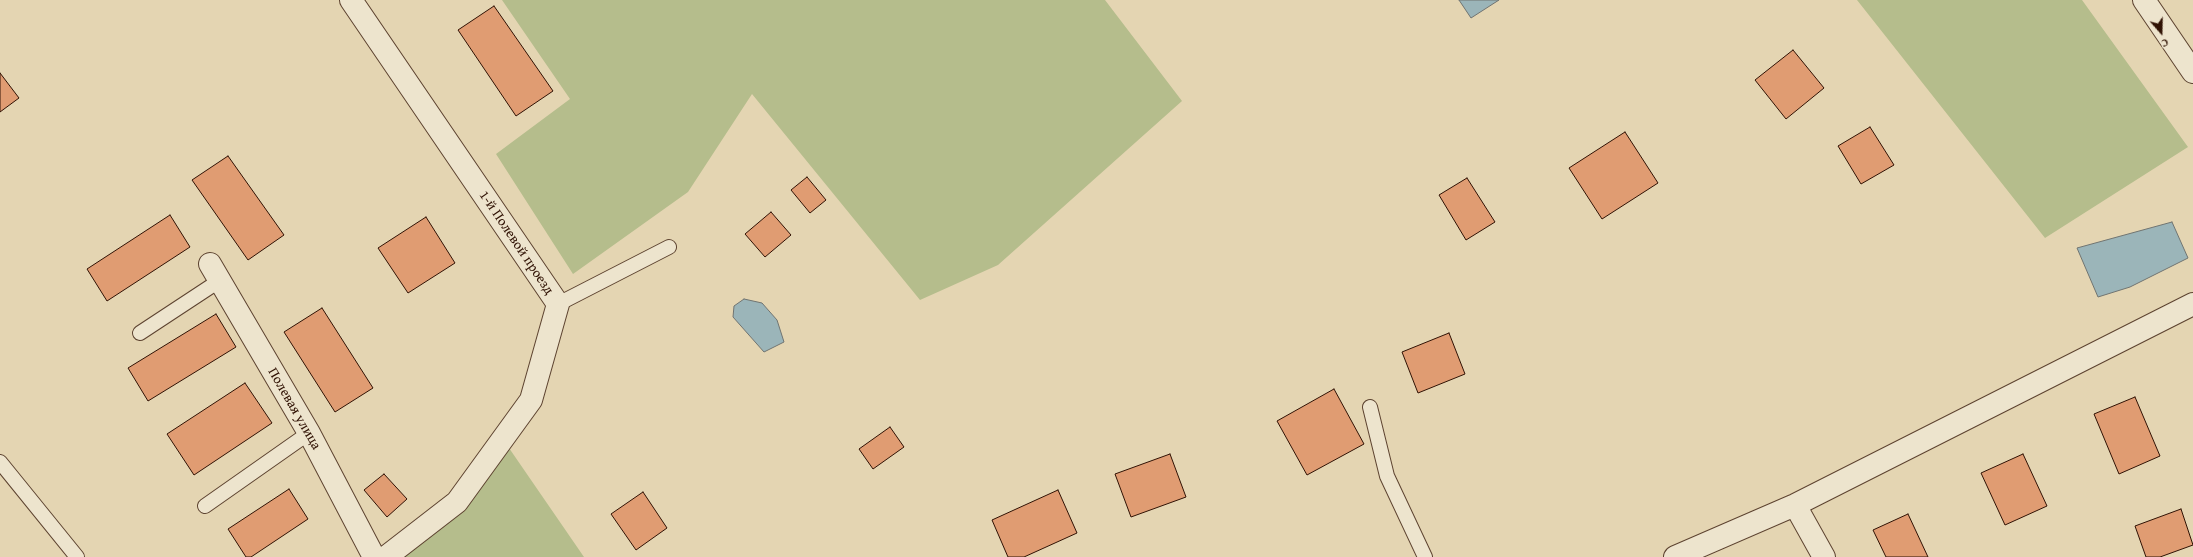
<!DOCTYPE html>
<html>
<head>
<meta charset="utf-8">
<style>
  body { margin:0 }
  #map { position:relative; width:2193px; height:557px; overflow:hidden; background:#e4d5b2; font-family:"Gentium Book Plus",serif }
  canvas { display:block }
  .north { position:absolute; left:2141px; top:12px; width:40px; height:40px; -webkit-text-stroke:3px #ede4cd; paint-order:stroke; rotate:160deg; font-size:11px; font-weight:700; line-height:16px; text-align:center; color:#301204 }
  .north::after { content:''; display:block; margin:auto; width:14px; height:18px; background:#301204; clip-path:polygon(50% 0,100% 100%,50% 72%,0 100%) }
</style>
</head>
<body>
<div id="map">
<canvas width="2193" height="557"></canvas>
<div class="north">С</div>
</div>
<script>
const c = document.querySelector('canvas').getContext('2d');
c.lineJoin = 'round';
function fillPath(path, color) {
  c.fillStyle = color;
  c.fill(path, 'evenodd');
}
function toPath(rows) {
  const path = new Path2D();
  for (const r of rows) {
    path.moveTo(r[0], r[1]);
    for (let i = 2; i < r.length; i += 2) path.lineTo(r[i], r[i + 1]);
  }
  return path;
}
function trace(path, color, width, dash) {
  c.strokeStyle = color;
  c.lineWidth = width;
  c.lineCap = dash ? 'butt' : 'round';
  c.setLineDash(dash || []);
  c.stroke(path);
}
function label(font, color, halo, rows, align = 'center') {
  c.font = font + ' "Gentium Book Plus",serif';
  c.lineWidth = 3.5;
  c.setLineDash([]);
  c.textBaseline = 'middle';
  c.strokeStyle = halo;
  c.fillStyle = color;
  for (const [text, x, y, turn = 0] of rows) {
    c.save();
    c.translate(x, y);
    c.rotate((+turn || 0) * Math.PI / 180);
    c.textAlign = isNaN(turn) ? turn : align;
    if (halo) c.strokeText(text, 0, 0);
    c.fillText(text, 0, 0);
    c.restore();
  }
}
const green = toPath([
  [502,0,1105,0,1182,101,998,265,920,300,752,94,688,192,573,274,496,154,570,99],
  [1857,0,2082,0,2188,147,2045,238],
  [509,448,584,557,405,557,464,509]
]);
const water = toPath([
  [1459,0,1499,0,1471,18,1459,0],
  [2172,222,2188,258,2130,287,2098,297,2077,248,2172,222],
  [744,299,762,303,777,320,784,342,764,352,733,317,734,306,744,299]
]);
const building = toPath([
  [494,6,553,91,516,116,458,30,494,6],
  [1793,50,1824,88,1786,119,1755,80,1793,50],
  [0,73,19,98,0,112,0,73],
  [1870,127,1894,165,1861,184,1838,146,1870,127],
  [1625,132,1658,183,1602,219,1569,168,1625,132],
  [228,156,284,235,248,260,192,180,228,156],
  [807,177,826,200,810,213,791,190,807,177],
  [1467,178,1495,222,1466,240,1439,195,1467,178],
  [771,212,791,235,765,257,745,234,771,212],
  [170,215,190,247,107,301,87,269,170,215],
  [426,217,455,263,408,293,378,248,426,217],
  [322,308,373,388,335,412,284,332,322,308],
  [216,314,236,347,148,401,128,368,216,314],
  [1449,333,1465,374,1418,393,1402,352,1449,333],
  [245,383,272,423,194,475,167,434,245,383],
  [1334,389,1364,444,1307,475,1277,421,1334,389],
  [2135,397,2160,456,2119,474,2094,414,2135,397],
  [890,427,904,447,873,469,859,449,890,427],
  [1170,454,1186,497,1131,517,1115,474,1170,454],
  [2023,454,2047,506,2005,525,1981,473,2023,454],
  [384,474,407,499,387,517,364,490,384,474],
  [289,489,308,519,251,557,246,557,228,529,289,489],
  [1058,490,1077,533,1024,557,1008,557,992,520,1058,490],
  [643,492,667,528,636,550,611,514,643,492],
  [2181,509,2193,545,2160,557,2146,557,2135,526,2181,509],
  [1908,514,1928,557,1886,557,1873,530,1908,514]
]);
const lane = toPath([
  [558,304,669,247],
  [140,333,219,281],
  [1370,407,1387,476,1425,557],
  [0,462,77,557],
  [205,506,309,433]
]);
const street = toPath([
  [351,0,558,304,531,400,457,502,386,557],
  [2144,0,2193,72],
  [210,264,309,433,374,557],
  [1795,505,1824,557],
  [1675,557,1795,505,2193,304]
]);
const streetNames = [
  ["1-й Полевой проезд",516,243,56],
  ["Полевая улица",294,409,60]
];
fillPath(green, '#b5bd8c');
fillPath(water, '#9bb5b9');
trace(water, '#707471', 1);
fillPath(building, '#e09c72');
trace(building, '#301204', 1);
trace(lane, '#5d4330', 16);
trace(street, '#5d4330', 24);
trace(lane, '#ede4cd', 14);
trace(street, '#ede4cd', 22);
label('14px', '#301204', '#ede4cd', streetNames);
</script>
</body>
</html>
